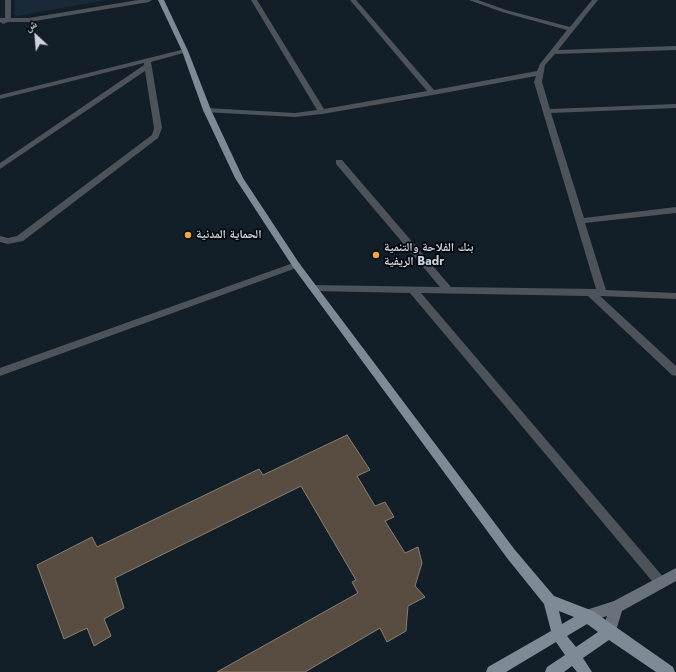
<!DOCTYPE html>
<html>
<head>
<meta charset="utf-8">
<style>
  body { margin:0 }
  #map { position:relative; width:676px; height:672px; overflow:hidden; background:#121e28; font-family:Jost,"Noto Naskh Arabic",sans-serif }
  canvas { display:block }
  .north { position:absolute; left:16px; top:16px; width:40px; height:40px; -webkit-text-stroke:3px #04080c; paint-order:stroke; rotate:334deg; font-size:11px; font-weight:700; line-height:16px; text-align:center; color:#ccd4db }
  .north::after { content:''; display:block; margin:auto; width:14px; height:18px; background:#ccd4db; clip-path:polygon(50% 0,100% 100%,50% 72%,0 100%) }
</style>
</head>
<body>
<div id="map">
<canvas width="676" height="672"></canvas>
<div class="north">ش</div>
</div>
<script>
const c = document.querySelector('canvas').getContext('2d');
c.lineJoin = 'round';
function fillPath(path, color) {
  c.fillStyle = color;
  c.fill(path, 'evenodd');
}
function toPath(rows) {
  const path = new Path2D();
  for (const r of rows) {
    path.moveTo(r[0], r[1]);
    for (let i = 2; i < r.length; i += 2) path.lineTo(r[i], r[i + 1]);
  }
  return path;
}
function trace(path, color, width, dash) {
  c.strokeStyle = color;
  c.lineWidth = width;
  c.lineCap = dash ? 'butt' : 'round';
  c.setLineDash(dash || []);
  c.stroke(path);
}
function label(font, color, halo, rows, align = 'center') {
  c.font = font + ' Jost,"Noto Naskh Arabic",sans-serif';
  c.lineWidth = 3.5;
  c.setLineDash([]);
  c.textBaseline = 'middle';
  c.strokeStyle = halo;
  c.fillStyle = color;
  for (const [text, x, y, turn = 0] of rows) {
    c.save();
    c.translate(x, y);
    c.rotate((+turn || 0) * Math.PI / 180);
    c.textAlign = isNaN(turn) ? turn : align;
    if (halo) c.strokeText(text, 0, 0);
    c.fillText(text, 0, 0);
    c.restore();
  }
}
const built = toPath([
  [15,0,106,0,18,16,14,15]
]);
const building = toPath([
  [347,435,370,470,357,476,375,506,385,502,394,517,385,521,405,553,418,547,422,563,415,586,425,597,408,606,406,631,387,642,380,628,305,672,217,672,358,593,352,582,356,580,301,486,115,578,124,608,104,619,111,636,94,646,87,628,64,639,37,565,92,537,97,547,259,469,263,475,347,435]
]);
const street = toPath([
  [5,0,11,0,11,18,29,18,138,0,152,0,149,2,29,22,8,22,3,24,0,22,0,18,5,18,5,0],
  [251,0,257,0,324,109,427,91,350,0,356,0,434,90,537,71,540,64,567,30,502,12,469,0,478,0,506,10,570,27,592,0,598,0,558,50,676,46,676,50,555,54,545,65,542,82,550,109,676,104,676,108,551,113,584,218,676,207,676,213,585,223,606,290,676,293,676,299,600,296,676,366,676,376,672,375,588,296,421,293,665,579,667,583,665,587,661,589,657,587,410,293,313,291,308,288,313,285,440,287,336,164,336,160,342,160,451,287,596,289,534,82,536,76,433,95,322,114,295,117,204,112,203,110,207,108,295,113,317,110,251,0],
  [185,49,187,50,187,52,151,62,162,128,158,138,23,241,8,244,0,242,0,236,8,238,17,236,152,135,154,128,145,71,0,169,0,163,144,65,144,63,0,99,0,95,185,49],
  [296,262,299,263,301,265,299,267,0,376,0,368,296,262]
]);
const secondary = toPath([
  [676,568,676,581,622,611,614,637,609,639,604,637,602,632,607,616,588,622,583,621,581,616,583,611,614,601,676,568]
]);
const primary = toPath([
  [158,0,164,0,188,51,211,110,243,178,299,263,515,550,554,596,593,611,673,667,675,672,656,672,609,640,583,658,592,672,577,672,572,666,564,672,545,672,547,667,565,655,556,642,506,672,486,672,488,667,551,631,544,604,507,558,293,267,235,178,203,110,182,51,158,0],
  [559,611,574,617,562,624,559,611],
  [587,624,598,632,576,647,567,636,587,624]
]);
const markers = [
  [188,235,4,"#efa73e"],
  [376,255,4,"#efa73e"]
];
const poiNames = [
  ["الحماية المدنية",196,235],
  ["بنك الفلاحة والتنمية",384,248],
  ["الريفية Badr",384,262]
];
fillPath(built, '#192937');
fillPath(building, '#584d40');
trace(building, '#8b7f71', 1);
fillPath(street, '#4d5359');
fillPath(secondary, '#69727b');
fillPath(primary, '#7e8a95');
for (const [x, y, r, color] of markers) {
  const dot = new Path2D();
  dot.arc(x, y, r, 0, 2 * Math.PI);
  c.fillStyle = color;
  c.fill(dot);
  trace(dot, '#04080c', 1.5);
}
label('bold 12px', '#ccd4db', '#04080c', poiNames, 'left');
</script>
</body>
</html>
